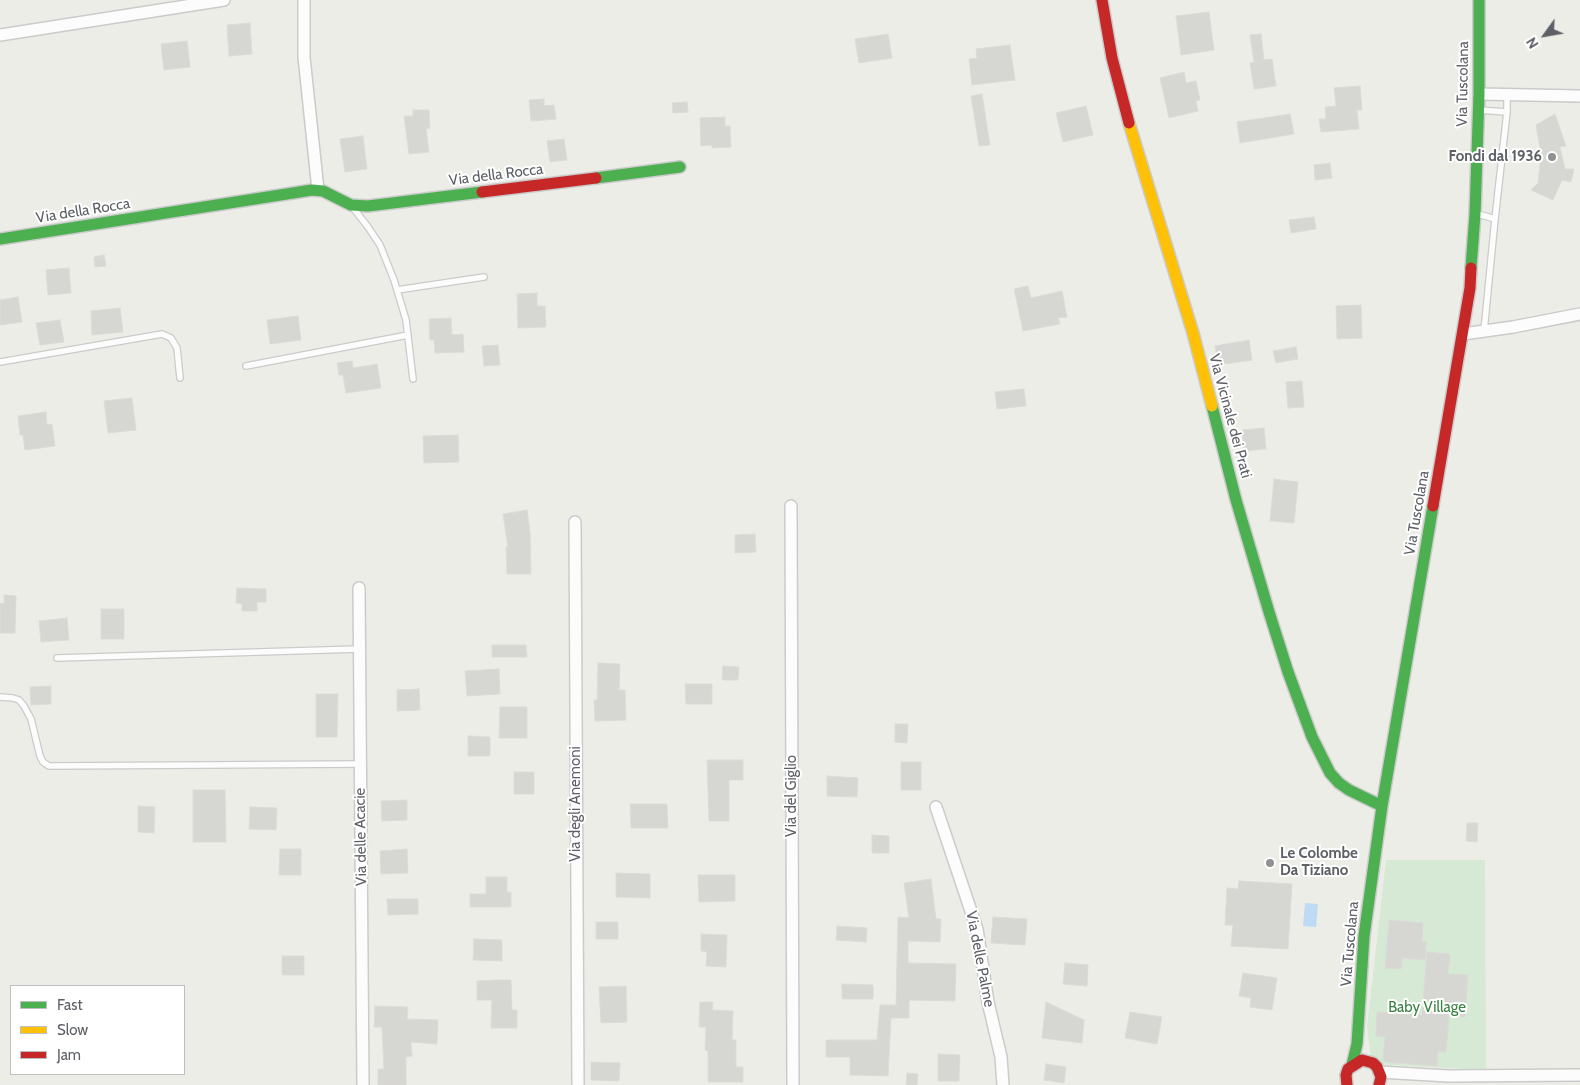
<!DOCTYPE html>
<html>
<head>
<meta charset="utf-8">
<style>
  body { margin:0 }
  #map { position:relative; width:1580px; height:1085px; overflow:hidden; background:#edede8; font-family:Cabin,sans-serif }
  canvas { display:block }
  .legend { position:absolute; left:10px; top:985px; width:175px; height:90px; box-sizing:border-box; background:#fff; border:1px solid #bebfc1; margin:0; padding:6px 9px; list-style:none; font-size:15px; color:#5d6065 }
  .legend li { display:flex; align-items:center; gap:10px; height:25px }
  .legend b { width:25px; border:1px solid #bebfc1 }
  .north { position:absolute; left:1520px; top:10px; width:50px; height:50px; -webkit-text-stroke:4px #fff; paint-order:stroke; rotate:238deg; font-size:14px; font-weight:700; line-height:20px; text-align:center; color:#5d6065 }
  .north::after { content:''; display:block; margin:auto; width:18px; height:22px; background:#5d6065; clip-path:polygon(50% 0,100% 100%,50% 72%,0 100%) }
</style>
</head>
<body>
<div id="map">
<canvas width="1580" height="1085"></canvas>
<ul class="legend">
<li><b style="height:6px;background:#4caf50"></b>Fast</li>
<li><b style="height:6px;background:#ffc107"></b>Slow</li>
<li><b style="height:6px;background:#c62828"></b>Jam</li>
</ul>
<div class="north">N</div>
</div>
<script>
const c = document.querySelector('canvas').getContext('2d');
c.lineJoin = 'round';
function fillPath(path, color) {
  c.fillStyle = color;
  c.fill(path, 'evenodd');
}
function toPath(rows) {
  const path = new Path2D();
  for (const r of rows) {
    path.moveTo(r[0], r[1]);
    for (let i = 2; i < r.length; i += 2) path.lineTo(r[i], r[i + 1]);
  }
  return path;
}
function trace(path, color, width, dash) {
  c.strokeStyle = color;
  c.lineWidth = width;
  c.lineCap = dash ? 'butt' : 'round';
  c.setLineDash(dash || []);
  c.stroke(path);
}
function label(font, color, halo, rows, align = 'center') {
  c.font = font + ' Cabin,sans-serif';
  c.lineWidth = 4;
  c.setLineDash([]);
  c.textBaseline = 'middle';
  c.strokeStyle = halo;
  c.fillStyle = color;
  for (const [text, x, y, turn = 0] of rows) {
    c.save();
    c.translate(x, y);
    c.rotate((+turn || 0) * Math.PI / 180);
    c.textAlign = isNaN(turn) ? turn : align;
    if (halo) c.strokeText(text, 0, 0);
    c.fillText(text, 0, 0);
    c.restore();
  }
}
const green = toPath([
  [1386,860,1485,860,1486,1070,1372,1064,1367,1027]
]);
const water = toPath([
  [1305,903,1318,904,1316,927,1303,926]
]);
const building = toPath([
  [1209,12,1214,50,1181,55,1176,16,1209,12],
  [250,23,252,54,229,56,227,25,250,23],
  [888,34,892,58,859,63,855,39,888,34],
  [1261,34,1264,60,1272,59,1276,86,1254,89,1250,63,1254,62,1250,35,1261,34],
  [187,41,190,67,164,70,161,44,187,41],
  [1010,45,1015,80,972,85,969,59,977,58,976,49,1010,45],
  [1184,72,1186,83,1196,81,1200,100,1196,101,1198,111,1169,118,1160,78,1184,72],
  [1360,86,1362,110,1357,110,1359,129,1321,132,1319,119,1326,119,1325,107,1336,106,1334,88,1360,86],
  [982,94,990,145,979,146,971,96,982,94],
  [544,99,544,106,554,105,556,119,531,121,529,100,544,99],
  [687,102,688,112,673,113,672,103,687,102],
  [1086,106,1093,135,1063,142,1056,113,1086,106],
  [413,110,429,110,430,128,426,129,429,152,409,154,404,116,413,116,413,110],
  [1290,114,1294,134,1240,143,1237,122,1290,114],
  [1555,114,1566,146,1560,147,1565,169,1574,169,1571,182,1562,180,1553,200,1531,190,1538,183,1541,154,1536,125,1555,114],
  [725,117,725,126,730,126,731,147,712,148,712,145,701,146,700,118,725,117],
  [363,136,367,169,345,172,340,139,363,136],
  [564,139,567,160,550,162,547,141,564,139],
  [1330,163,1332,178,1315,180,1314,165,1330,163],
  [1314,217,1316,229,1291,233,1289,220,1314,217],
  [104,255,106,266,95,267,94,257,104,255],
  [69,268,71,293,48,295,46,270,69,268],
  [1028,286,1031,298,1062,291,1067,317,1058,318,1060,324,1023,331,1014,289,1028,286],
  [537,293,537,306,545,306,546,327,518,328,517,294,537,293],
  [18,297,22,322,0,325,0,300,18,297],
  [1361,305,1362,338,1337,339,1336,306,1361,305],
  [120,308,123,332,92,335,91,311,120,308],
  [298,316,301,340,270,344,267,320,298,316],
  [451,318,452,335,463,334,464,352,435,353,434,340,430,340,429,319,451,318],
  [60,320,64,342,40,345,36,323,60,320],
  [1249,340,1252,360,1218,365,1215,346,1249,340],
  [498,345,500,365,484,366,482,346,498,345],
  [1296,347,1298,359,1276,363,1273,351,1296,347],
  [352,361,353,368,377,364,381,388,346,393,343,375,339,375,337,363,352,361],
  [1302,381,1304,407,1288,408,1286,382,1302,381],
  [1024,389,1026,406,997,409,995,392,1024,389],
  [132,398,136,430,108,433,104,401,132,398],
  [46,412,47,425,52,424,55,446,25,450,23,435,20,435,18,416,46,412],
  [1264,428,1266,449,1244,451,1242,430,1264,428],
  [458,435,459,462,424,463,423,436,458,435],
  [1274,479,1298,482,1294,523,1270,521,1274,479],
  [527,510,530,532,531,574,507,574,506,547,508,547,503,514,527,510],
  [755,534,756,552,735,553,735,535,755,534],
  [237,588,266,589,266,602,257,602,257,611,242,611,242,604,236,603,237,588],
  [4,595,16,596,15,633,0,633,0,603,4,604,4,595],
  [101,609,124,609,124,639,101,639,101,609],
  [67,618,69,640,41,642,39,621,67,618],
  [492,645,526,645,527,657,492,657,492,645],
  [598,663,620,664,619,690,625,690,626,720,595,721,594,700,597,700,598,663],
  [723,666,739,667,738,680,722,680,723,666],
  [499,669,500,694,467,696,465,671,499,669],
  [685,684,712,684,712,704,686,704,685,684],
  [51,686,51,704,31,705,30,687,51,686],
  [419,689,420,710,397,711,397,690,419,689],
  [316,694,338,694,337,737,316,737,316,694],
  [500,707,527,707,527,738,499,738,500,707],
  [895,724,908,724,907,743,895,742,895,724],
  [468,736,490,737,490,756,468,756,468,736],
  [707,760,743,760,743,780,729,780,729,821,709,821,707,760],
  [901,762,921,762,921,790,901,790,901,762],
  [514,772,534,772,534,794,514,794,514,772],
  [827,776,858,778,857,797,827,796,827,776],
  [193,790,225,790,226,842,193,842,193,790],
  [407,800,407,820,382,821,381,801,407,800],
  [630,804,667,804,668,828,631,828,630,804],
  [138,806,155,807,154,833,138,832,138,806],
  [250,807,277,808,276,830,249,829,250,807],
  [1467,823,1478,823,1477,842,1466,841,1467,823],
  [872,835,889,836,889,853,872,853,872,835],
  [280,849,301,849,301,875,279,875,280,849],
  [407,849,408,873,381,874,380,851,407,849],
  [616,873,650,874,650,898,616,897,616,873],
  [698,875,735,875,735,901,699,902,698,875],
  [486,877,507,877,507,892,511,892,511,907,470,907,470,894,486,894,486,877],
  [931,879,936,919,941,919,940,942,908,941,908,963,956,964,955,1001,909,1000,909,1018,891,1018,888,1076,850,1075,850,1057,826,1057,826,1040,877,1040,880,1005,896,1005,898,917,909,918,904,883,931,879],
  [1239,881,1292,884,1288,949,1231,946,1233,925,1225,925,1227,888,1238,889,1239,881],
  [387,899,418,899,418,914,388,915,387,899],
  [993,917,1027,919,1025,945,991,943,993,917],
  [1389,920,1423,923,1422,941,1426,942,1425,960,1402,958,1401,969,1385,968,1389,920],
  [596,922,618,922,618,939,596,939,596,922],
  [837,926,867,928,866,942,836,940,837,926],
  [701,934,727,935,726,967,706,966,707,952,701,951,701,934],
  [474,939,502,940,502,961,473,960,474,939],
  [1427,952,1450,954,1448,974,1468,975,1465,1017,1449,1016,1446,1052,1438,1051,1437,1066,1385,1062,1383,1059,1385,1037,1376,1036,1377,1012,1422,1015,1427,952],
  [282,956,304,956,304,975,282,975,282,956],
  [1065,963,1088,965,1087,986,1063,984,1065,963],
  [1243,973,1277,978,1272,1010,1250,1007,1251,998,1239,996,1243,973],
  [496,980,511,980,512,1010,517,1010,517,1028,491,1028,492,1000,477,1000,477,981,496,980],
  [842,984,873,985,873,999,842,999,842,984],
  [626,986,627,1022,601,1023,599,987,626,986],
  [700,1002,713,1002,712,1010,733,1011,732,1040,736,1040,736,1067,743,1067,743,1082,708,1082,708,1051,705,1050,706,1027,699,1027,700,1002],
  [1046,1002,1084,1020,1082,1043,1042,1038,1046,1002],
  [375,1006,408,1007,407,1019,438,1020,437,1044,411,1042,412,1056,406,1057,406,1085,378,1085,378,1069,384,1069,382,1027,374,1027,375,1006],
  [1130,1012,1162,1017,1157,1044,1125,1038,1130,1012],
  [938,1054,960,1055,959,1081,938,1081,938,1054],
  [591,1062,620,1063,619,1081,591,1080,591,1062],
  [1046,1064,1066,1067,1064,1083,1044,1080,1046,1064],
  [907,1073,918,1074,917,1085,906,1085,907,1073]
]);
const lane = toPath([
  [1479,110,1507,112,1495,219],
  [1507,112,1507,94],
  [354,209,368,227,380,245,394,280,406,320,413,379],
  [1478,214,1495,219,1484,331],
  [397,290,484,277],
  [0,362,162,334,171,338,177,348,180,378],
  [246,366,408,335],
  [57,658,359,649],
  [0,697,13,698,19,700,24,706,31,719,40,756,43,762,49,766,360,764]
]);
const street = toPath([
  [304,0,304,57,318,190],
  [0,35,224,0],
  [1479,94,1580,96],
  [1463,334,1513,327,1580,314],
  [791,506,793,1085],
  [575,522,578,1085],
  [359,588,363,1085],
  [936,807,977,929,988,1002,1001,1057,1003,1085],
  [1380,1072,1448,1076,1580,1075]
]);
const fast = toPath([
  [596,178,680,167],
  [0,239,312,190,323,191,351,205,368,206,482,192],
  [1471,268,1475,214,1479,94,1479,0],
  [1212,406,1236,500,1269,612,1288,672,1312,737,1330,773,1339,783,1349,790,1382,806],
  [1352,1065,1357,1044,1364,936,1382,806,1433,506]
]);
const slow = toPath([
  [1129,123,1193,333,1212,406]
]);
const jam = toPath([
  [1102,0,1112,58,1129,123],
  [482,192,596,178],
  [1433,506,1470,288,1471,268],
  [1347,1085,1346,1075,1348,1069,1362,1060,1373,1063,1377,1067,1381,1077,1379,1085]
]);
const markers = [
  [1552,157,5,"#8f9193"],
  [1270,863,5,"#8f9193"]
];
const streetNames = [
  ["Via Tuscolana",1463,84,-89],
  ["Via della Rocca",496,175,-7],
  ["Via della Rocca",83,211,-9],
  ["Via Vicinale dei Prati",1230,416,75],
  ["Via Tuscolana",1417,513,-80],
  ["Via del Giglio",792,796,-90],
  ["Via degli Anemoni",576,804,-90],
  ["Via delle Acacie",361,837,-91],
  ["Via Tuscolana",1350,944,-85],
  ["Via delle Palme",980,959,79]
];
const poiNames = [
  ["Fondi dal 1936",1542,157],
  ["Le Colombe",1280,854,"left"],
  ["Da Tiziano",1280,871,"left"]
];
const parkNames = [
  ["Baby Village",1427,1008]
];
fillPath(green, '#d6e9d5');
fillPath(water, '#bedaf5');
fillPath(building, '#d6d6d3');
trace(building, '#dcdbd7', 1);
trace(lane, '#cacbca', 8);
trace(street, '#cacbca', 14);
trace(fast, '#cbcbcb', 14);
trace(slow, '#cbcbcb', 14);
trace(jam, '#cbcbcb', 14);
trace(lane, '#fcfcfc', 5.5);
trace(street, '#fcfcfc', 11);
trace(fast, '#4caf50', 11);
trace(slow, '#ffc107', 11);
trace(jam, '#c62828', 11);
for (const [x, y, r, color] of markers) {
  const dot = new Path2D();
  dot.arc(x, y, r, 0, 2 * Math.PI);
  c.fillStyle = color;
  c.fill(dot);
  trace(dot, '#fff', 2);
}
label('15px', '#5d6065', '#fff', streetNames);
label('bold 15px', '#5d6065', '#fff', poiNames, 'right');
label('15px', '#398141', '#fff', parkNames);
</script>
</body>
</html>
